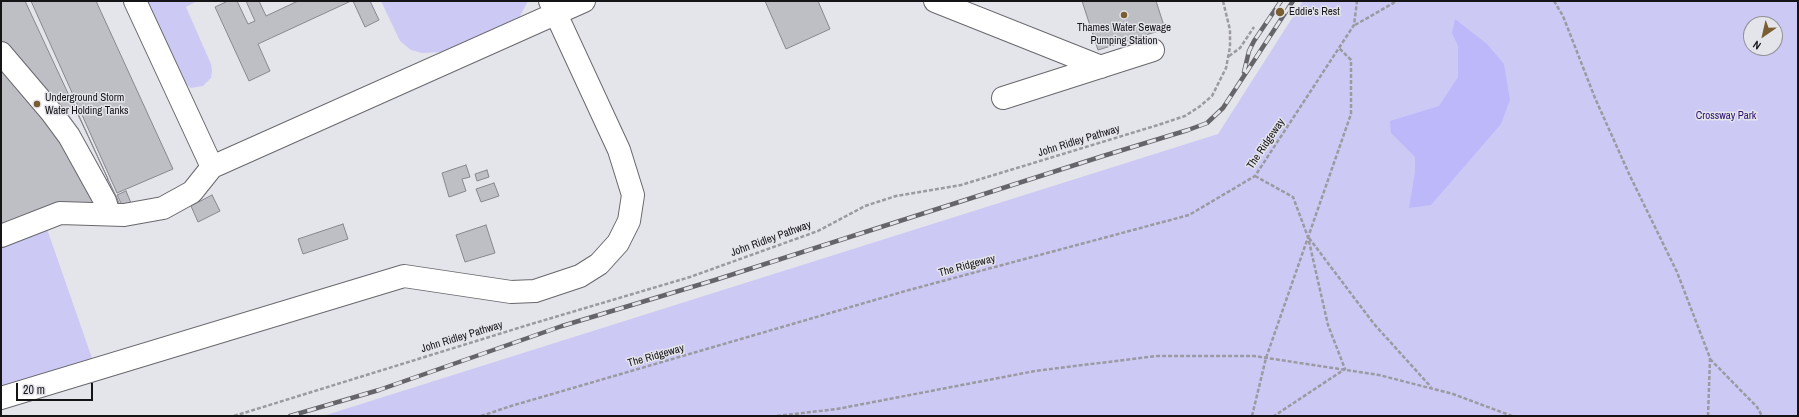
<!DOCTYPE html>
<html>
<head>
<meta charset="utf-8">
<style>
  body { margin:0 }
  #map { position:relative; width:1799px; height:417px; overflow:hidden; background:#e4e4eb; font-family:"Archivo Narrow",sans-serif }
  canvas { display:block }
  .frame { position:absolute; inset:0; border:2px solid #151518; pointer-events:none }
  .north { position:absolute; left:1743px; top:16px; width:40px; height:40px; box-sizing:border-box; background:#e4e4eb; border:1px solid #919197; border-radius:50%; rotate:214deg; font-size:11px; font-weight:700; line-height:16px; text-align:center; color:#151518 }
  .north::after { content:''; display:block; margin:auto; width:14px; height:18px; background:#7a5d31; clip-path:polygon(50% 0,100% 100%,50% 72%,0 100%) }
  .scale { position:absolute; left:16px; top:383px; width:77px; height:18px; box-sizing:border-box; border:2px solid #151518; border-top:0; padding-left:5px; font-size:12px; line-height:14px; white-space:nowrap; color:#151518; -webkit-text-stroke:3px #e4e4eb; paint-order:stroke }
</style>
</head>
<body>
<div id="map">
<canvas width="1799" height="417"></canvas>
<div class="frame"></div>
<div class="north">N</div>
<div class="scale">20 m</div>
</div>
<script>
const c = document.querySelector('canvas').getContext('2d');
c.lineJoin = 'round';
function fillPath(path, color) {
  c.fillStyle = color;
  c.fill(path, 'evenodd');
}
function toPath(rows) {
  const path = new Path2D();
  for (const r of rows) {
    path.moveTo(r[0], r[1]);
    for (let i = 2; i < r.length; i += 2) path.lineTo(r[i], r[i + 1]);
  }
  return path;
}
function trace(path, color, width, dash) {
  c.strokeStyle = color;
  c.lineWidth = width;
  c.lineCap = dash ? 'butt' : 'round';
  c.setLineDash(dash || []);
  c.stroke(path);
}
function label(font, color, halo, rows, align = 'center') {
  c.font = font + ' "Archivo Narrow",sans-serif';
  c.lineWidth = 3;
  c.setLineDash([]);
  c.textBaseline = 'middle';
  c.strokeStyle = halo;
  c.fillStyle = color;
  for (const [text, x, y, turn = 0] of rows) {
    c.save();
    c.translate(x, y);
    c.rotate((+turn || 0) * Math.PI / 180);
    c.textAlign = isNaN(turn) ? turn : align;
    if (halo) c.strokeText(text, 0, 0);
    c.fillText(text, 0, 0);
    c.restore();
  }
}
const green = toPath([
  [147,1,197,1,186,7,211,64,212,71,211,78,203,86,191,88,186,84],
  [381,1,528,1,519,18,473,43,441,52,422,53,411,50,400,41],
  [1303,1,1798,1,1798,416,323,416,1218,134],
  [1751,24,1775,24,1775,48,1751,48],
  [47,229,93,361,1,389,1,246]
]);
const water = toPath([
  [1455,19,1487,44,1504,64,1510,100,1501,124,1431,205,1409,208,1415,172,1415,157,1391,133,1390,121,1439,106,1458,77,1458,46,1452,33]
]);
const building = toPath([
  [1,1,25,1,121,207,1,227,1,1],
  [31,1,96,1,173,169,117,193,31,1],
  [228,1,237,1,248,24,255,21,246,1,259,1,266,16,298,1,351,1,258,44,270,71,249,81,215,7,228,1],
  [353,1,370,1,379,20,365,27,353,1],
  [765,1,818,1,830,29,786,49,765,1],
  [1082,1,1156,1,1165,29,1098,50,1082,1],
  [74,105,108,179,98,184,64,110,74,105],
  [466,165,470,177,462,179,466,191,449,197,442,173,466,165],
  [487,170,489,177,477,181,475,174,487,170],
  [494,183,499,196,481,202,476,189,494,183],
  [126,191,131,203,123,207,117,195,126,191],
  [212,195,220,211,198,222,191,206,212,195],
  [343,224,348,239,303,254,298,239,343,224],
  [486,225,495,253,465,262,456,235,486,225]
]);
const path = toPath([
  [1554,1,1563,16,1595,98,1630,176,1677,272,1710,358,1708,416],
  [1355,25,1397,1],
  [1229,56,1240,48,1254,27],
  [1255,176,1293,197,1308,237,1328,325,1345,369,1274,416],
  [1309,238,1374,324,1431,387],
  [1710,359,1757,407,1762,416],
  [234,416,528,325,690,277,818,231,865,206,896,196,961,185,1158,125,1185,116,1199,107,1212,96,1226,68,1230,47,1230,30,1223,1],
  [481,416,511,406,909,290,1189,215,1255,176,1354,25,1357,1],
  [777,416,837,409,1035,371,1156,356,1254,356,1379,375,1453,394,1512,416],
  [1252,416,1266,358,1351,114,1351,60,1339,48]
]);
const minor = toPath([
  [135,1,212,167],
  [935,1,1101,67],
  [1,53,52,113,69,136,105,201,109,214],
  [1003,98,1153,50],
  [1,236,60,213,124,215,163,208,192,192,212,167,584,1],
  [1,398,404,276,511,292,535,291,580,276,599,264,618,243,629,221,633,195,619,150,550,1]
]);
const rail = toPath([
  [1244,72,1249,51,1254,41,1281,1],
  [290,416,379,390,562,326,715,280,1103,156,1188,130,1207,123,1223,108,1293,1]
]);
const markers = [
  [1280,12,5,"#7a5d31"],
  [1124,15,4,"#7a5d31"],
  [37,104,4,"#7a5d31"]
];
const poiNames = [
  ["Eddie's Rest",1289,12],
  ["Thames Water Sewage",1124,28,"center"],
  ["Pumping Station",1124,41,"center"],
  ["Underground Storm",45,98],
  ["Water Holding Tanks",45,111]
];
const parkNames = [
  ["Crossway Park",1726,116]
];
const streetNames = [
  ["John Ridley Pathway",1079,141,-17],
  ["The Ridgeway",1266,144,-56],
  ["John Ridley Pathway",771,239,-20],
  ["The Ridgeway",967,266,-15],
  ["John Ridley Pathway",462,337,-17],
  ["The Ridgeway",656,356,-16]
];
fillPath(green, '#cccaf5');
fillPath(water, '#bdb8fa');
fillPath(building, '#bebec5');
trace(building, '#87878d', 1);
trace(minor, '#68686d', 24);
trace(path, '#9a9aa0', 2.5, [4, 2]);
trace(minor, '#fff', 22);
trace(rail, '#656569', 4.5);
trace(rail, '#e4e4eb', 3, [9]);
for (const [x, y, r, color] of markers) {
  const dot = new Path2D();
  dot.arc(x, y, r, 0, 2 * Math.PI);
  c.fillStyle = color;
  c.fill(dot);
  trace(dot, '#e4e4eb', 1.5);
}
label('11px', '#151518', '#e4e4eb', poiNames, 'left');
label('11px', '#2e126f', '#e4e4eb', parkNames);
label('11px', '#151518', '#e4e4eb', streetNames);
</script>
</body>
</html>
